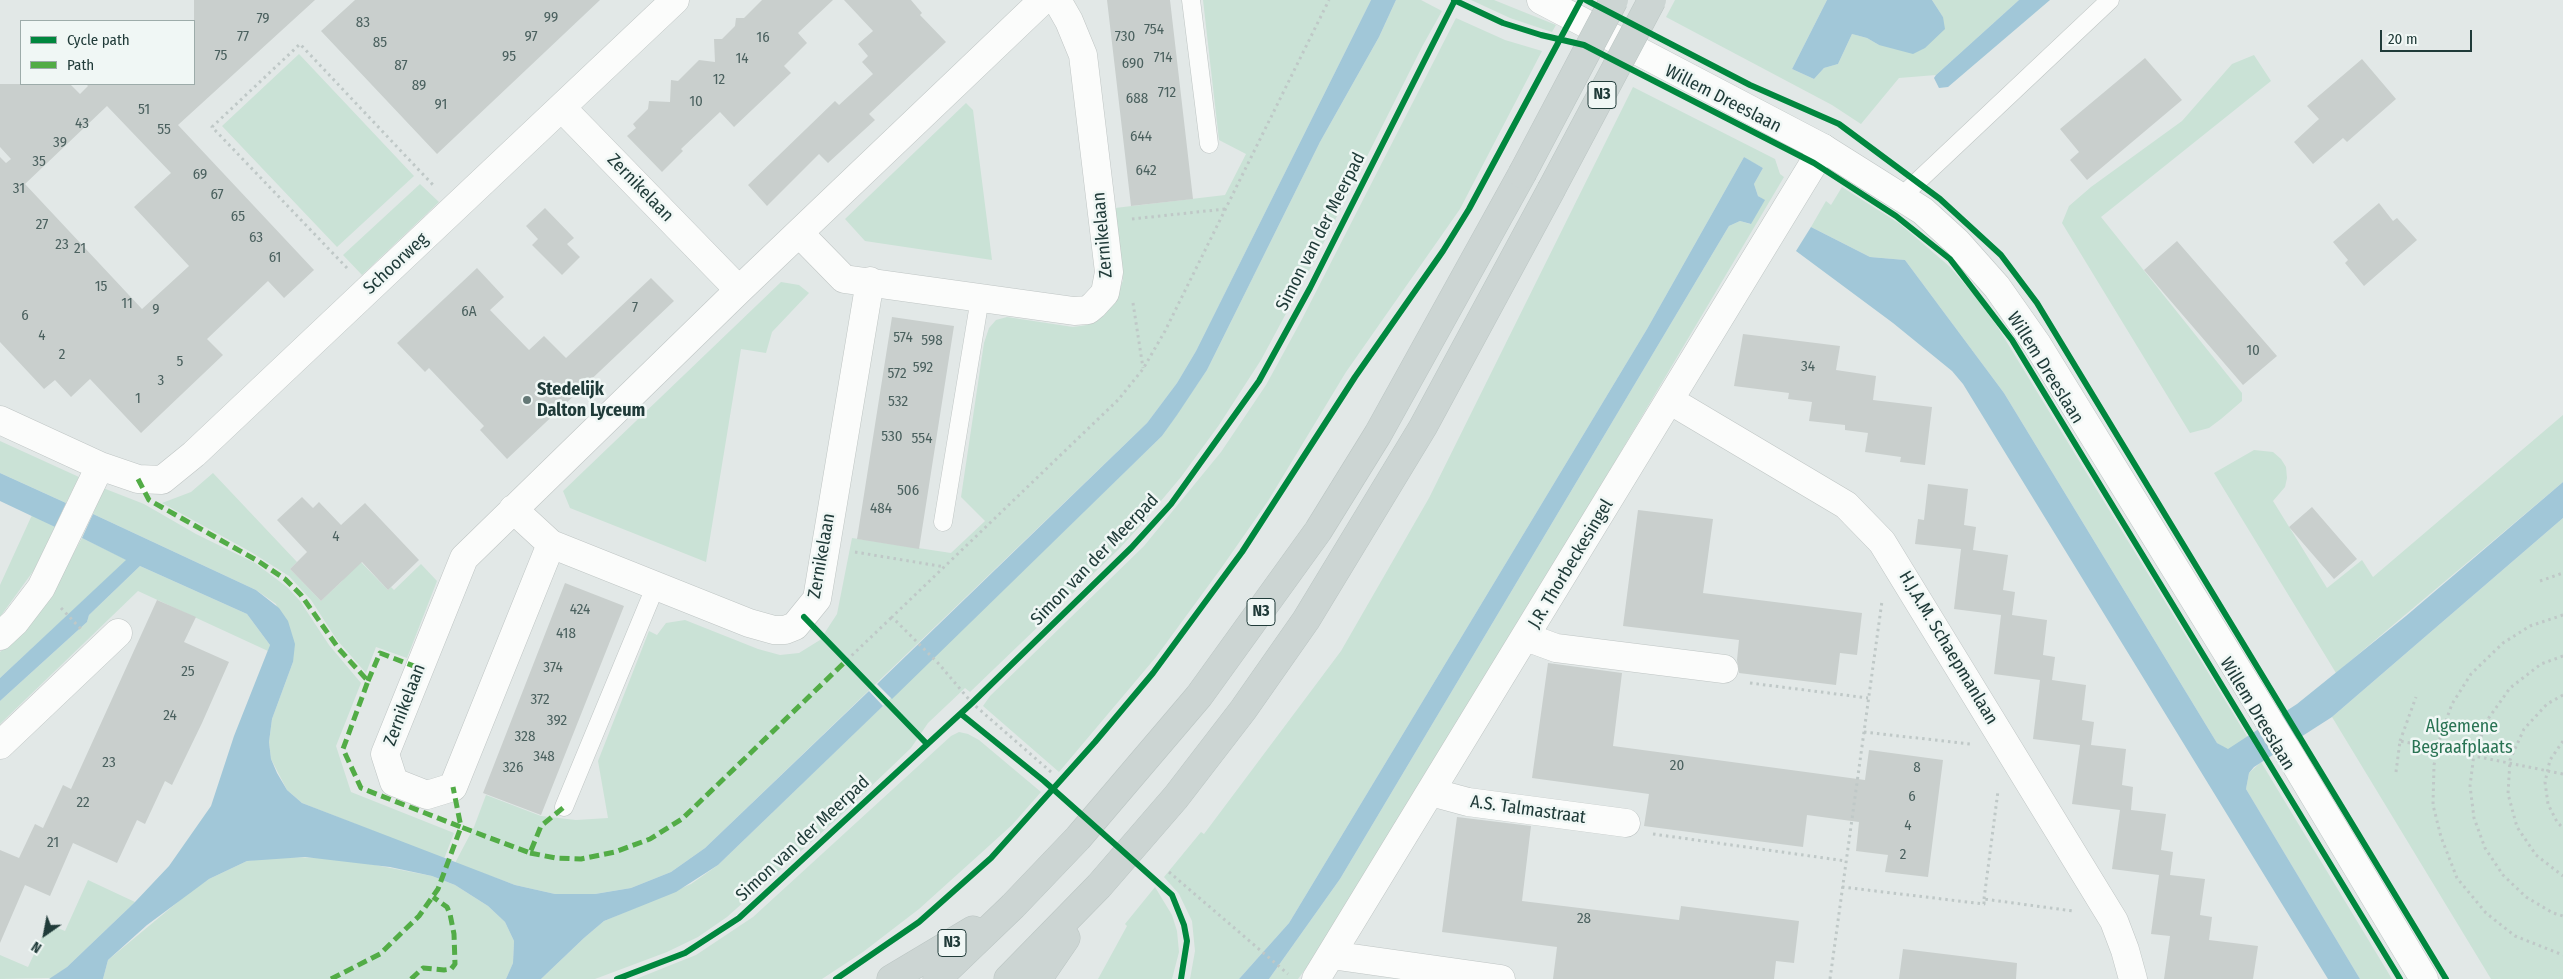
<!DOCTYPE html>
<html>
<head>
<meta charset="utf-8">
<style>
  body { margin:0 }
  #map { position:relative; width:2563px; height:979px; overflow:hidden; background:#e2e8e7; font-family:"Fira Sans Condensed",sans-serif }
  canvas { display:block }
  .legend { position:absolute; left:20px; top:20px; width:175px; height:65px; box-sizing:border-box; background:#f0f7f5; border:1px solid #9dacaa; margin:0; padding:6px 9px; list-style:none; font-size:15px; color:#203b39 }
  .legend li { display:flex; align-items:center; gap:10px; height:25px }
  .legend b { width:25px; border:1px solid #9dacaa }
  .north { position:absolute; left:20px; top:909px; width:50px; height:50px; -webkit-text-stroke:4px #f0f7f5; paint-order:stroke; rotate:213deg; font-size:14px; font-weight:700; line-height:20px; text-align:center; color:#203b39 }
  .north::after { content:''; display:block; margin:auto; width:18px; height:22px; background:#203b39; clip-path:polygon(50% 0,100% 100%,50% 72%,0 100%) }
  .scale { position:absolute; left:2380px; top:30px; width:92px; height:22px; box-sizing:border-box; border:2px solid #203b39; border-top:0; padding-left:6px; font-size:15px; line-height:18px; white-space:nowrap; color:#203b39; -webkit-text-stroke:4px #f0f7f5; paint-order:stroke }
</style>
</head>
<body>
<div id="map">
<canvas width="2563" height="979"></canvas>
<ul class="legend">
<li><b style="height:6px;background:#00873e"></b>Cycle path</li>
<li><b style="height:6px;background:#52ac46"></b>Path</li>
</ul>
<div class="north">N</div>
<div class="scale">20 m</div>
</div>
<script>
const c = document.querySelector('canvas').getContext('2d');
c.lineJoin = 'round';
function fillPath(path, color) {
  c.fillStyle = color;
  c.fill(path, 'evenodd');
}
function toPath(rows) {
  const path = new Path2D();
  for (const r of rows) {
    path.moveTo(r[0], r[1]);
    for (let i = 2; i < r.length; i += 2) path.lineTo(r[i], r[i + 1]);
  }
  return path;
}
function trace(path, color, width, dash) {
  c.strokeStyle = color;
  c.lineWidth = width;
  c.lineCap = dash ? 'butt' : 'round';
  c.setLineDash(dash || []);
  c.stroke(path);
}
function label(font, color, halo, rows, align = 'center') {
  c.font = font + ' "Fira Sans Condensed",sans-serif';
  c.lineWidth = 5;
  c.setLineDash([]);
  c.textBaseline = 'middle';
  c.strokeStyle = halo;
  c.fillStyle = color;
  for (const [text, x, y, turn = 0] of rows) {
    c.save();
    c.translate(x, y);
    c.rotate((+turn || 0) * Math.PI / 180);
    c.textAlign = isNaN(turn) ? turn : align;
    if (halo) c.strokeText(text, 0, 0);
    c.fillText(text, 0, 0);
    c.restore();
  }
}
const green = toPath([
  [1203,0,1371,0,1196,351,1177,383,1147,423,705,848,671,872,631,888,595,894,555,894,515,885,455,863,474,827,486,795,541,816,576,820,608,818,598,761,649,631,657,635,666,623,685,620,758,649,780,655,799,653,820,640,837,614,852,538,951,553,985,521,961,497,984,343,989,328,996,320,1007,317,1073,327,1087,325,1101,318,1116,301,1123,280,1115,208,1225,195,1246,154,1219,140],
  [1396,0,1421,0,1442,11,1423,45,1318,254,1261,360,1219,425,1181,477,1140,526,1119,549,970,692,965,688,928,723,911,748,838,818,727,917,698,937,667,952,595,979,541,979,584,938,604,921,691,884,718,865,1162,436,1207,370,1320,142,1379,37],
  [1471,0,1494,0,1556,25,1552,32,1510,18],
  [1675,0,1827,0,1792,69,1814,79,1824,68,1838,64,1852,34,1867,38,1879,45,1943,17,1932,0,2019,0,1936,75,1899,78,1861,124,1832,105,1666,17],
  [1456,18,1505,40,1542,51,1460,209,1346,372,1268,501,1222,567,1156,657,1059,772,983,706,990,696,1144,546,1221,452,1266,385,1301,321],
  [299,54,414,176,337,247,222,126],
  [2254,55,2271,81,2101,217,2242,393,2242,401,2221,419,2209,428,2190,433,2062,223,2069,206,2091,187,2182,121,2232,64],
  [1633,87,1775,159,1780,174,1784,177,1370,874,1326,941,1298,979,1269,979,1340,879,1729,226,1740,221,1750,224,1764,200,1758,196,1754,184,1763,168,1748,160,1744,157,1647,329,1289,923,1239,979,1190,979,1195,951,1192,921,1179,894,1164,877,1201,832,1204,834,1341,651,1429,498],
  [966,103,973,110,992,260,865,241,845,219],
  [420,184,439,202,362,275,343,255],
  [1842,187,1900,224,1949,266,1975,296,1997,326,2248,738,2228,750,2217,743,2004,393,1905,260,1870,257,1811,227,1826,201,1831,205],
  [781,282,799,285,809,293,772,332,766,353,741,349,706,562,570,508,563,491],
  [2563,415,2563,482,2336,673,2214,473,2254,450,2273,452,2281,459,2286,467,2287,478,2285,487,2273,501,2327,588,2362,560,2373,577],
  [0,441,79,477,66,503,0,473],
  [213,473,297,562,290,569,321,601,342,581,357,558,388,590,391,587,394,590,421,564,437,581,407,658,376,647,366,673,337,640,311,600,289,576,251,552,162,503,191,492],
  [103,488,144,504,196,534,255,563,287,587,300,601,329,645,361,683,336,746,351,792,454,833,444,859,302,803,287,790,271,759,269,742,272,719,293,662,276,604,256,590,93,514],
  [32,515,55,527,34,570,0,617,0,585],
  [2563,518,2563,979,2491,979,2332,717],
  [82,538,127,560,0,678,0,652,16,638,56,585],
  [140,566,247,614,270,645,268,651,138,591,0,724,0,701,87,622,89,615],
  [959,732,968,734,979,740,1041,792,1012,825,980,854,919,909,863,952,822,979,636,979,696,955,753,917,951,736],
  [2261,762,2392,979,2360,979,2246,789,2249,773],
  [277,857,327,858,365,863,432,876,455,885,488,906,505,922,514,941,513,963,506,979,103,979,108,960,191,891,209,879,247,861],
  [88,880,135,902,67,967,52,978,0,979,0,955,28,967,48,924,65,931],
  [1155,887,1172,915,1177,931,1179,952,1172,979,1098,979,1127,926,1125,924]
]);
const water = toPath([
  [1371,0,1396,0,1379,37,1320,142,1207,370,1177,415,1162,436,892,699,877,684,1147,423,1177,383,1196,351],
  [1827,0,1932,0,1943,17,1945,29,1925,48,1913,54,1879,45,1867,38,1852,34,1838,64,1824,68,1814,79,1792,69],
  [2019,0,2050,0,1948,87,1939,88,1934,78,1936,75],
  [1744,157,1763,168,1754,184,1758,196,1765,200,1751,224,1740,221,1729,226,1340,879,1269,979,1239,979,1289,923,1647,329],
  [1811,227,1870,257,1905,260,2004,393,2217,743,2228,749,2297,704,2406,616,2563,482,2563,518,2332,717,2254,767,2249,773,2246,789,2360,979,2328,979,1963,384,1952,371,1893,323,1796,251],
  [0,473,66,503,55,527,0,501],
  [93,514,256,590,279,608,288,621,295,644,293,662,272,719,269,742,271,759,277,773,287,790,302,803,515,885,555,894,595,894,631,888,671,872,705,848,869,691,883,706,718,865,676,892,604,921,584,938,541,979,506,979,513,963,514,941,505,922,488,906,455,885,432,876,390,867,305,857,247,861,209,879,147,925,108,960,103,979,49,979,67,967,135,902,169,866,211,806,234,736,270,645,247,614,140,566,89,615,87,622,0,701,0,678,126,560,82,538]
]);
const building = toPath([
  [194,0,315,0,178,125,314,270,284,298,268,281,207,339,223,355,141,433,90,379,71,397,55,380,44,389,0,342,0,157,6,163,11,159,0,147,0,84,70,84,80,94,88,86,86,84,194,84],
  [107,106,171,173,134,207,189,266,142,309,25,184],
  [355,0,600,0,437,154,321,31],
  [762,0,833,0,798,33,807,43,784,66,791,73,734,127,720,112,681,149,683,151,662,172,627,136,636,128,633,124,648,109,649,101,670,102,671,80,678,81,699,60,715,62,714,39,722,39,735,26,736,18,744,18],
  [844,0,911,0,922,13,920,15,946,42,869,114,875,120,828,163,819,154,767,206,748,185,835,101,839,105,873,74,862,62,868,56,858,44,873,31],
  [1107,0,1170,0,1193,199,1131,206],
  [2145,58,2182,100,2087,180,2070,160,2079,152,2060,129],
  [2362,59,2396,99,2347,142,2343,138,2313,164,2294,142,2319,119,2307,106],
  [2379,203,2393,221,2397,218,2417,240,2364,286,2345,263,2348,260,2333,242],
  [545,208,574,238,567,244,580,257,562,275,532,245,538,239,526,226],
  [2177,241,2277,356,2243,385,2144,270],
  [477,268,504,297,490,310,529,350,544,336,566,358,651,278,674,301,507,459,480,430,484,426,429,368,425,372,397,343],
  [892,317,954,326,919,549,857,539],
  [1743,334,1840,346,1836,370,1876,376,1873,400,1932,407,1925,465,1900,462,1901,457,1865,452,1868,433,1845,430,1845,425,1809,421,1812,402,1788,399,1789,393,1734,386],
  [1928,484,1968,489,1964,525,1976,527,1973,550,2008,555,2003,590,2015,592,2012,615,2047,620,2043,655,2055,657,2052,680,2086,685,2082,720,2094,722,2091,745,2126,749,2122,785,2133,787,2131,810,2166,814,2161,850,2173,852,2170,875,2205,879,2200,915,2212,917,2209,940,2258,946,2253,979,2164,979,2170,936,2151,934,2159,875,2112,869,2120,810,2072,804,2080,745,2033,739,2040,680,1994,674,2001,615,1954,609,1961,549,1915,544,1918,519,1924,520],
  [302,497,313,508,319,502,341,525,365,503,419,560,388,590,362,562,321,601,290,569,307,552,277,520],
  [2312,507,2357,559,2334,579,2289,527],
  [1638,510,1713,519,1703,593,1862,613,1857,655,1840,653,1836,685,1739,673,1737,660,1739,640,1623,626],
  [565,583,624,606,541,815,483,793],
  [157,600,196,617,184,642,229,662,202,723,172,785,165,781,145,824,137,820,117,863,73,843,50,896,25,885,0,943,0,850,19,858,35,824,43,828,63,785,71,789],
  [1548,663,1622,673,1613,746,1865,780,1869,750,1943,760,1928,877,1885,872,1888,855,1856,851,1859,822,1807,815,1803,847,1757,841,1644,826,1649,794,1532,778],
  [1457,817,1531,826,1522,901,1679,920,1681,906,1799,921,1794,963,1776,961,1774,979,1553,979,1557,947,1442,932],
  [1903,949,2017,963,2016,979,1899,979]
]);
const path = toPath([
  [1132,219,1225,209],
  [347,268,212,127,300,44,434,186],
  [1133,303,1143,368],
  [855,552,945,567],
  [2540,581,2563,573],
  [61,608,81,629],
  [2563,615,2530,626,2503,643,2471,674,2452,704,2441,734,2434,765,2433,805,2441,837,2457,878,2486,913,2515,936,2563,955],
  [2563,656,2541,664,2510,688,2488,719,2474,754,2470,786,2474,818,2485,848,2503,875,2526,897,2553,913,2563,916],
  [847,660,892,617],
  [1750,683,1868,698],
  [2563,695,2547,704,2524,729,2510,760,2508,794,2517,827,2536,855,2563,876],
  [1864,732,1970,744],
  [2400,741,2416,697],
  [2563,741,2550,760,2545,782,2548,804,2557,822,2563,828],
  [1051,772,972,703,939,664,892,617,1118,400,1143,369,1165,331,1329,0],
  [2396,772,2400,741,2563,774],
  [1653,834,1846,861],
  [1169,872,1288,974],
  [1842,887,1984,904,1984,899,2073,911],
  [1984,899,1998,791],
  [1830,979,1882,601]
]);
const service = toPath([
  [1191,0,1209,144],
  [1901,197,2110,0],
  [943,522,980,298],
  [564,807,656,585]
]);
const minor = toPath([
  [562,108,739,290],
  [799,233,844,279,1074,311,1088,310,1094,305,1105,293,1109,272,1083,55,1069,21,1057,0],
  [1671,401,1846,505,1882,542,2114,921,2125,950,2133,979],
  [0,420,100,466,138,479,162,480,194,454,675,0],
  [513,509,551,544,749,623,774,630,785,630,795,626,817,599,870,281],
  [551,544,453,787,427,795,394,782,385,754,464,558,739,290,1043,0],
  [0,636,15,622,41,588,100,466],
  [1526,637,1556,648,1724,669],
  [0,745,118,633],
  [1431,792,1468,802,1626,823],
  [1331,955,1501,979],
  [1316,979,1823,148]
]);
const tertiary = toPath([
  [1541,0,1823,148,1923,211,1957,242,1997,287,2037,344,2288,752,2424,979]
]);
const primary = toPath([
  [891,979,973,930],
  [937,979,1013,906,1078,838,1199,696,1318,531,1378,434,1522,174],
  [1008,979,1099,886,1176,797,1243,710,1306,620,1423,427,1551,190],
  [1038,979,1066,938]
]);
const primaryBridge = toPath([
  [1522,174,1614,0],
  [1551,190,1652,0]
]);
const quiet = toPath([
  [138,479,149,500,258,561,285,579,301,595,339,649,368,681,343,749,361,788,461,827,453,787],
  [368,681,380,653,419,668],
  [530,853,556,858,581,859,615,852,650,839,682,819,847,660],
  [331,979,380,954,419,916,438,889,461,827,530,853,541,826,564,807],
  [411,979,423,968,444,970,451,969,455,964,454,934,450,914,447,907,433,897]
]);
const cycleway = toPath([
  [1454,0,1503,23,1541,35,1584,45,1814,163,1896,216,1950,259,2012,340,2400,979],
  [1586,0,1750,85,1839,124,1940,199,2001,255,2037,303,2446,979],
  [804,617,927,744],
  [961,714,1044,781,1172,895,1184,925,1187,941,1181,979],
  [617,979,685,953,739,918,972,703,1131,548,1171,504,1259,381,1310,288,1455,0],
  [836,979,919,922,991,858,1095,742,1153,673,1242,552,1355,377,1443,251,1469,209,1581,0]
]);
const markers = [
  [527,400,5,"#647876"]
];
const numberNames = [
  ["99",551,18],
  ["79",263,19],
  ["83",363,23],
  ["754",1154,30],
  ["77",243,37],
  ["97",531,37],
  ["730",1125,37],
  ["16",763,38],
  ["85",380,43],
  ["75",221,56],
  ["95",509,57],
  ["714",1163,58],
  ["14",742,59],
  ["690",1133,64],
  ["87",401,66],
  ["12",719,80],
  ["89",419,86],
  ["712",1167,93],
  ["688",1137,99],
  ["10",696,102],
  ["91",441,105],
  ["51",144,110],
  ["43",82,124],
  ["55",164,130],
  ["644",1141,137],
  ["39",60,143],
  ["35",39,162],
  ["642",1146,171],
  ["69",200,175],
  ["31",19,189],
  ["67",217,195],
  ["65",238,217],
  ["27",42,225],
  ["63",256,238],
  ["23",62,245],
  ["21",80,249],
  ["61",275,258],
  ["15",101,287],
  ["11",127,304],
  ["7",635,308],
  ["9",156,310],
  ["6A",469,312],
  ["6",25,316],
  ["4",42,336],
  ["574",903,338],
  ["598",932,341],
  ["10",2253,351],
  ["2",62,355],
  ["5",180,362],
  ["34",1808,367],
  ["592",923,368],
  ["572",897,374],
  ["3",161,381],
  ["1",138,399],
  ["532",898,402],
  ["530",892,437],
  ["554",922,439],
  ["506",908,491],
  ["484",881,509],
  ["4",336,537],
  ["424",580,610],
  ["418",566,634],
  ["374",553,668],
  ["25",188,672],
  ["372",540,700],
  ["24",170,716],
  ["392",557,721],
  ["328",525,737],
  ["348",544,757],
  ["23",109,763],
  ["20",1677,766],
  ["326",513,768],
  ["8",1917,768],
  ["6",1912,797],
  ["22",83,803],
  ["4",1908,826],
  ["21",53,843],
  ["2",1903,855],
  ["28",1584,919]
];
const shields = [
  [1602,95,28],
  [1261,612,28],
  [952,943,28]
];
const shieldNames = [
  ["N3",1602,95],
  ["N3",1261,612],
  ["N3",952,943]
];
const streetNames = [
  ["Willem Dreeslaan",1723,99,27],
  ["Zernikelaan",640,188,46],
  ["Simon van der Meerpad",1321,232,-63],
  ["Zernikelaan",1103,235,-95],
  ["Schoorweg",396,264,-43],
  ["Willem Dreeslaan",2045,368,58],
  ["Zernikelaan",822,556,-80],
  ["Simon van der Meerpad",1095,560,-46],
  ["J.R. Thorbeckesingel",1571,564,-59],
  ["H.J.A.M. Schaepmanlaan",1948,648,59],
  ["Zernikelaan",405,705,-69],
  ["Willem Dreeslaan",2257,714,59],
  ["A.S. Talmastraat",1528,810,8],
  ["Simon van der Meerpad",803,839,-43]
];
const poiNames = [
  ["Stedelijk",537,390],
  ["Dalton Lyceum",537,411]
];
const parkNames = [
  ["Algemene",2462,727],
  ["Begraafplaats",2462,748]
];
fillPath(green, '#cae2d6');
fillPath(water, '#a1c7d8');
fillPath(building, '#c9cfcd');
trace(service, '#bfc5c4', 19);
trace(minor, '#bfc5c4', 29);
trace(tertiary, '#bfc5c4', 29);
trace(primary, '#bbc5c3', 29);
trace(path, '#bfc8c7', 3, [2.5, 4]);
trace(service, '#fbfcfb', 18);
trace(minor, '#fbfcfb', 28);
trace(tertiary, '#fbfcfb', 28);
trace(primary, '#ccd5d3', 28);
trace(primaryBridge, '#bbc5c3', 29, []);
trace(primaryBridge, '#ccd5d3', 28);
trace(quiet, '#52ac46', 5, [10, 5]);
trace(cycleway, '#00873e', 6);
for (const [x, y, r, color] of markers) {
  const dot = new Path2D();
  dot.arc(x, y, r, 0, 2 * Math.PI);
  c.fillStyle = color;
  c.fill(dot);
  trace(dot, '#f0f7f5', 2);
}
label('15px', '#4b615f', null, numberNames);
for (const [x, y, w] of shields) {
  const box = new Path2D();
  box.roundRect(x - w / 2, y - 13.5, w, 27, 4);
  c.fillStyle = '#f0f7f5';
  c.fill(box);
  trace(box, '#203b39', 1);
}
label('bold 16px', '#203b39', null, shieldNames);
label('18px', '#203b39', '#f0f7f5', streetNames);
label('bold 18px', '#203b39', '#f0f7f5', poiNames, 'left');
label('18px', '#297353', '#f0f7f5', parkNames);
</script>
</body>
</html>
